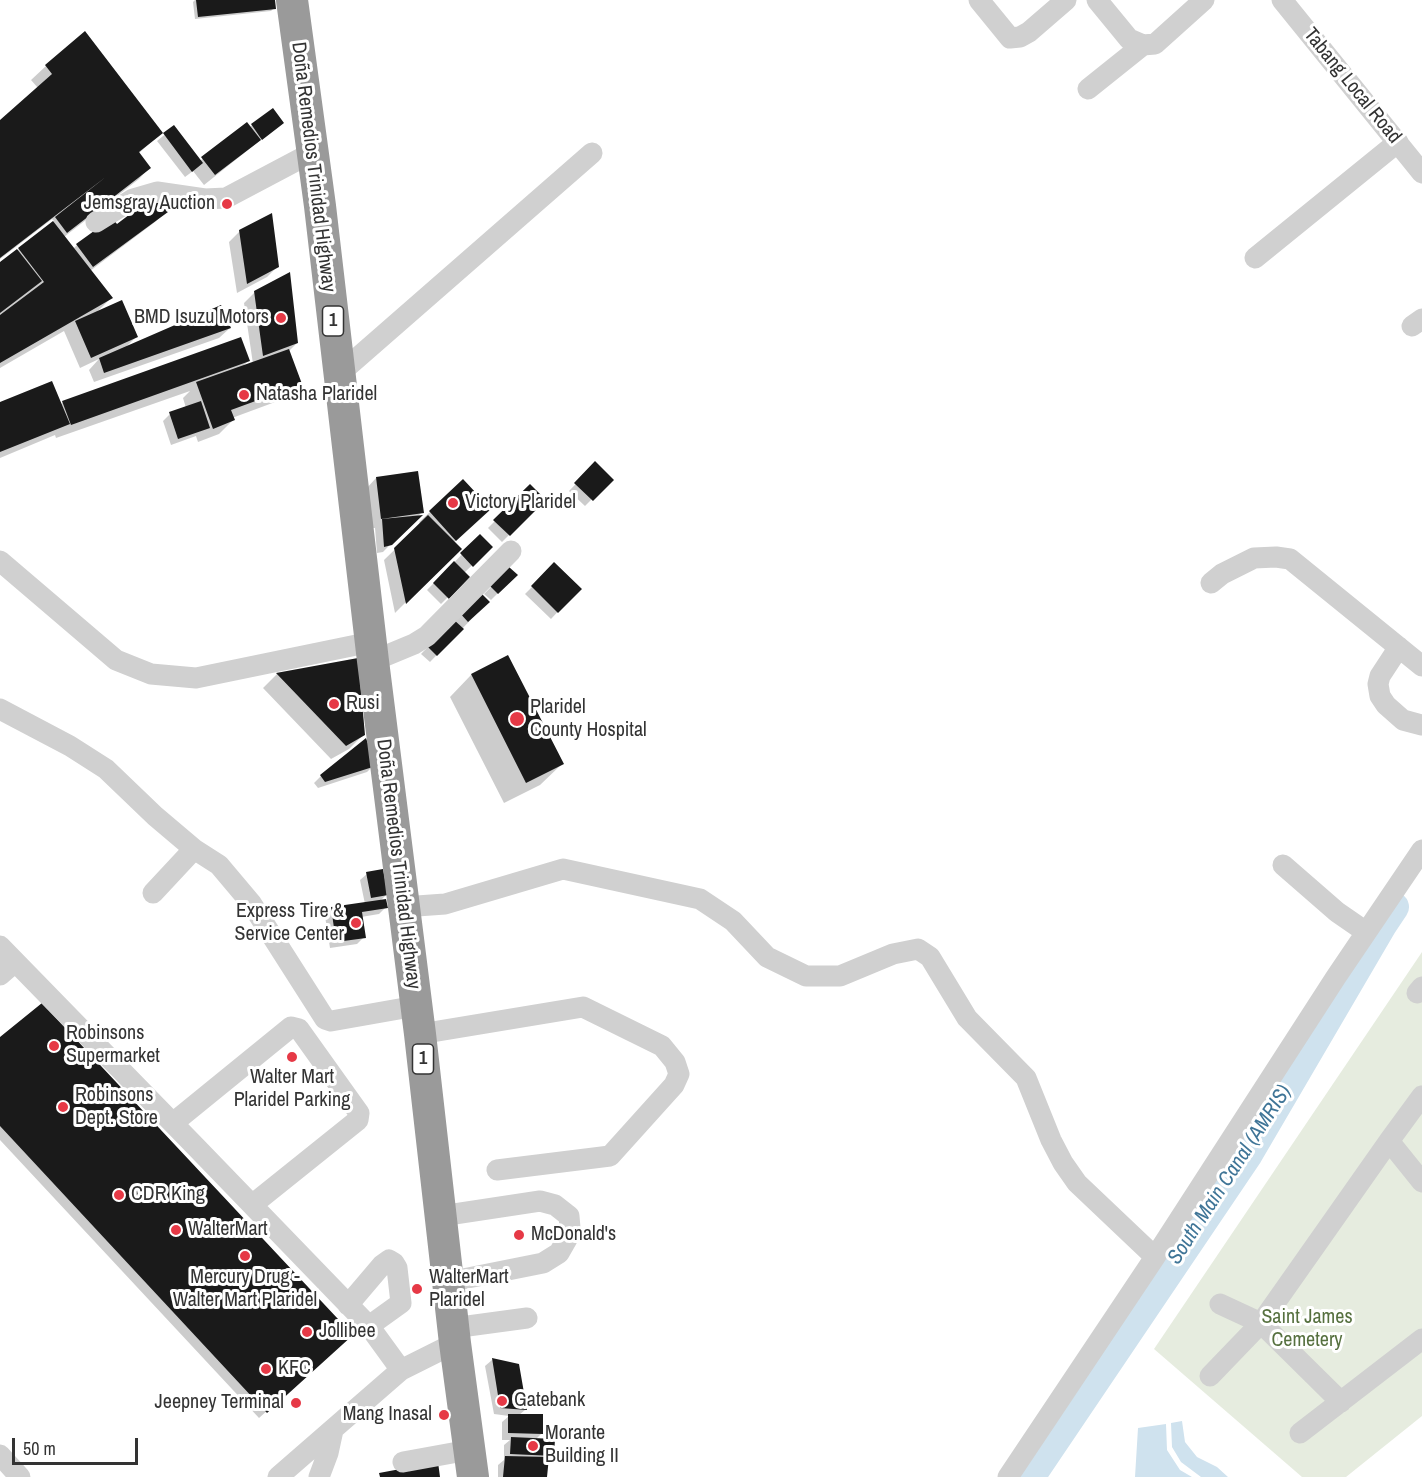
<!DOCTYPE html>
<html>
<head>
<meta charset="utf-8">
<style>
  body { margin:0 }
  #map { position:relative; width:1422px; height:1477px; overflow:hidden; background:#fff; font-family:"Archivo Narrow",sans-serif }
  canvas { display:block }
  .scale { position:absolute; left:12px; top:1438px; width:126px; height:27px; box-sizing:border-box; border:3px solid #333; border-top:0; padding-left:8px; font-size:18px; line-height:21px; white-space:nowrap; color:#333; -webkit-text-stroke:4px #fff; paint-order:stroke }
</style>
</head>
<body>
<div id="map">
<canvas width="1422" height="1477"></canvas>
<div class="scale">50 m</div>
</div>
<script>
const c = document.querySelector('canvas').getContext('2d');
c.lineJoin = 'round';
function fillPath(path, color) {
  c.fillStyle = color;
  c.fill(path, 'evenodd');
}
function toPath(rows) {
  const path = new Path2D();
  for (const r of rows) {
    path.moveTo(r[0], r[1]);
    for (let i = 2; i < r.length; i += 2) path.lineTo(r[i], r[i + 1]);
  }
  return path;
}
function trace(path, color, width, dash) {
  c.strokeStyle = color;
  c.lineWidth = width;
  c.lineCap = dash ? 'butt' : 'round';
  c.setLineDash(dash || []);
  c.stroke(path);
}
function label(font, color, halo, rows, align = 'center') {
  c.font = font + ' "Archivo Narrow",sans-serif';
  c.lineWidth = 6;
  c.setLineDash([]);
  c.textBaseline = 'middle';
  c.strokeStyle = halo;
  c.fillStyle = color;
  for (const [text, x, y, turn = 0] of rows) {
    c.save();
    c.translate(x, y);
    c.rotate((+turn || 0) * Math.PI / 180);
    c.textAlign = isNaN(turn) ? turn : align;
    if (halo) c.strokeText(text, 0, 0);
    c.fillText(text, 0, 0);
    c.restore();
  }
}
const green = toPath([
  [1422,952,1422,1416,1346,1477,1302,1477,1154,1349]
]);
const water = toPath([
  [1182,1421,1185,1442,1197,1457,1217,1467,1228,1477,1201,1477,1181,1462,1172,1447,1171,1423],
  [1166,1424,1167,1450,1180,1470,1192,1477,1135,1477,1138,1428]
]);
const shadow = toPath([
  [195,0,273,0,274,8,271,11,195,19,193,2],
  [46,66,161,133,138,154,149,168,139,179,64,237,73,249,77,245,116,226,166,211,155,222,90,271,111,298,95,314,136,337,125,348,230,328,219,338,94,382,89,370,99,359,80,368,64,331,0,368,0,264,54,221,52,219,0,259,0,122,38,88,31,80],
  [282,123,204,185,193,171,185,177,157,141,174,127,200,161,247,124,250,127,252,125],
  [240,231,278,266,267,277,237,293,229,242],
  [255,292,297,343,289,351,300,384,286,398,232,418,233,420,219,434,198,442,196,436,171,445,163,421,170,414,186,408,183,398,190,391,56,438,55,435,0,458,0,404,60,405,63,402,248,361,242,367,253,364,244,303],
  [595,464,611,480,585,506,569,491],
  [376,478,422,512,383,552,377,553,375,528,371,528,366,489],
  [530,486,544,500,502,542,488,528],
  [430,512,478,520,453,543,459,549,395,613,384,560,421,524,419,522],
  [480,536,491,547,464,573,468,577,441,604,427,590],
  [554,565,579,589,551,619,525,594],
  [509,569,516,575,491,600,484,594],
  [488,602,430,662,421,654,460,614],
  [508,657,562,764,540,785,504,803,450,697,471,675],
  [357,660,364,734,349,749,331,759,263,688,277,674],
  [374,765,367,772,318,788,314,783,321,776],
  [367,874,386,895,379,902,386,907,379,914,361,917,364,937,357,944,330,948,325,916,332,909,365,904,360,880],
  [0,1039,344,1341,259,1418,0,1140],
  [492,1360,518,1366,525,1410,519,1415,542,1433,535,1440,553,1455,547,1460,546,1477,498,1477,498,1465,504,1460,504,1445,510,1440,502,1440,502,1422,509,1416,494,1414,485,1366]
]);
const river = toPath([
  [1030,1477,1248,1154,1382,925,1394,907]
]);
const building = toPath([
  [196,0,275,0,276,9,198,17],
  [85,31,163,133,139,152,151,168,67,233,55,217,107,176,0,258,0,120,52,74,45,65],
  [273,108,284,123,262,140,251,124],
  [247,122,261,140,215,175,201,157],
  [174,125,203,163,192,172,163,133],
  [155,195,168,212,93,267,76,244,112,218,117,224],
  [272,213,279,267,247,284,239,230],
  [53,221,113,298,0,363,0,315,44,282,18,248],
  [17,249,42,281,0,313,0,262],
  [290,272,298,343,263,356,254,291],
  [122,300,138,337,91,358,75,321],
  [221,305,231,328,104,373,99,358],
  [241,337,250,361,71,425,62,401],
  [289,349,302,384,231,410,235,420,213,429,196,382],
  [52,381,70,424,0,452,0,402],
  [201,401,210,428,178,439,169,412],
  [595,461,614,480,593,501,574,483],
  [418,471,424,513,381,519,376,477],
  [463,479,491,509,456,541,429,511],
  [530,484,546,500,510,536,493,520],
  [423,515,392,545,384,547,382,519],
  [428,515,462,549,406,604,394,548],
  [480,534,493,547,473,567,460,553],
  [454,561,470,577,449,599,433,583],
  [554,562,582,589,558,613,531,586],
  [509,567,518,575,498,594,490,586],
  [480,592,490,602,468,622,459,612],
  [453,619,464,629,437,656,427,646],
  [508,655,564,764,526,783,471,674],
  [358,658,365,735,346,746,276,673],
  [366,738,376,766,325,782,320,775],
  [383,869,388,895,371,898,366,872],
  [386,899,388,908,362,912,366,938,336,942,331,907],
  [42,1003,353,1335,267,1413,0,1126,0,1037],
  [492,1358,519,1364,527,1410,500,1408],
  [508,1414,543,1414,543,1434,508,1433],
  [511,1437,555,1439,554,1456,510,1454],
  [505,1456,549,1457,547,1477,503,1477],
  [438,1462,440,1477,380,1477,379,1473]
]);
const minor = toPath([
  [979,0,1010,38,1020,37,1029,32,1066,0],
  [1097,0,1129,39,1143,45,1155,44,1204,0],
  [1282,0,1422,173],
  [1088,89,1143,45],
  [96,222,133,199,157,192,205,199,226,198,313,152],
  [1255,258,1398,142],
  [1412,326,1422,319],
  [339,374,592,153],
  [0,561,116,660,151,674,196,678,371,642],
  [1211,583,1222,574,1254,558,1276,557,1290,559,1422,666],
  [1399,647,1380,676,1378,684,1380,696,1386,705,1403,720,1422,725],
  [373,661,414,644,427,636,511,551],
  [0,709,70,746,106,769,155,816,194,849,219,865,251,903,325,1019,331,1021,416,1006],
  [1283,865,1337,912,1366,932],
  [153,893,194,849],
  [403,907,445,904,563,869,700,899,733,921,767,957,806,976,840,976,893,954,918,949,930,957,967,1018,1026,1078,1051,1140,1063,1163,1077,1183,1155,1257],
  [0,946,196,1147,369,1326,401,1370],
  [0,975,15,962],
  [1417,993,1422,987],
  [420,1034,583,1007,662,1046,675,1062,679,1074,674,1085,610,1156,497,1170],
  [1422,1096,1389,1141,1422,1182],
  [173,1123,291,1027,299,1029,359,1113,358,1120,252,1205],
  [441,1216,540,1201,555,1205,569,1216,570,1228,567,1239,559,1253,543,1263,448,1282],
  [1220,1304,1261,1323,1341,1402],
  [348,1305,382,1265,389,1260,394,1263,397,1268,401,1303,369,1326],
  [453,1328,527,1318],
  [1210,1376,1261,1323,1389,1141],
  [1300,1433,1422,1339],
  [0,1455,20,1477],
  [403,1462,469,1450],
  [278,1477,401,1370,455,1343],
  [319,1477,328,1453,333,1430],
  [1008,1477,1155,1257,1336,977,1422,850]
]);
const highway = toPath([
  [292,0,320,206,373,661,420,1034,455,1343,473,1477]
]);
const markers = [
  [227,204,6,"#e63946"],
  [281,318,6,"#e63946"],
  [244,395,6,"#e63946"],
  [453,503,6,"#e63946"],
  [334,704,6,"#e63946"],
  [517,719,8,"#e63946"],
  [356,923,6,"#e63946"],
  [54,1046,6,"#e63946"],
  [292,1057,6,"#e63946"],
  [63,1107,6,"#e63946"],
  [119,1195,6,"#e63946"],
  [176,1230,6,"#e63946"],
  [519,1235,6,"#e63946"],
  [245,1256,6,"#e63946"],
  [417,1289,6,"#e63946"],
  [307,1332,6,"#e63946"],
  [266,1369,6,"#e63946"],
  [502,1401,6,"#e63946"],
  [296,1403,6,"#e63946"],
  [444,1415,6,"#e63946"],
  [533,1446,6,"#e63946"]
];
const shields = [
  [333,321,21],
  [423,1059,21]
];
const shieldNames = [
  ["1",333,321],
  ["1",423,1059]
];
const streetNames = [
  ["Tabang Local Road",1352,86,51],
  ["Doña Remedios Trinidad Highway",313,167,83],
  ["Doña Remedios Trinidad Highway",398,864,83]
];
const poiNames = [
  ["Jemsgray Auction",215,204,"right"],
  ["BMD Isuzu Motors",269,318,"right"],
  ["Natasha Plaridel",256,395],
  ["Victory Plaridel",465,503],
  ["Rusi",346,704],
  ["Plaridel",530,708],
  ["County Hospital",530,731],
  ["Express Tire &",344,912,"right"],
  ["Service Center",344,935,"right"],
  ["Robinsons",66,1034],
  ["Supermarket",66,1057],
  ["Walter Mart",292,1078,"center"],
  ["Plaridel Parking",292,1101,"center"],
  ["Robinsons",75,1096],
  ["Dept. Store",75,1119],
  ["CDR King",131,1195],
  ["WalterMart",188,1230],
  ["McDonald's",531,1235],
  ["Mercury Drug -",245,1278,"center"],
  ["Walter Mart Plaridel",245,1301,"center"],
  ["WalterMart",429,1278],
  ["Plaridel",429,1301],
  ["Jollibee",319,1332],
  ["KFC",278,1369],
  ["Gatebank",514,1401],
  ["Jeepney Terminal",284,1403,"right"],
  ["Mang Inasal",432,1415,"right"],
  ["Morante",545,1434],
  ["Building II",545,1457]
];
const parkNames = [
  ["Saint James",1307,1318],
  ["Cemetery",1307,1341]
];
const waterNames = [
  ["South Main Canal (AMRIS)",1230,1175,-57]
];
fillPath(green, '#e6ecdf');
fillPath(water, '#cfe2ee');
fillPath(shadow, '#0003');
trace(river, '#cfe2ee', 30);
fillPath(building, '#1a1a1a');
trace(minor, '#d0d0d0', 21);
trace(highway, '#9a9a9a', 32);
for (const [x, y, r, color] of markers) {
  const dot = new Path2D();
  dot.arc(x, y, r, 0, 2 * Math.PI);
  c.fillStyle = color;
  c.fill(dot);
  trace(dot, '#fff', 2);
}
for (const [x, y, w] of shields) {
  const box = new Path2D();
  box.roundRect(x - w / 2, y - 15, w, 30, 4.5);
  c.fillStyle = '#fff';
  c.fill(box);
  trace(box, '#333', 1.5);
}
label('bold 18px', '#333', null, shieldNames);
label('20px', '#333', '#fff', streetNames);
label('20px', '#333', '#fff', poiNames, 'left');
label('20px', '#56703f', '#fff', parkNames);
label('italic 21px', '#3f7597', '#fff', waterNames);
</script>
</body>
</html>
